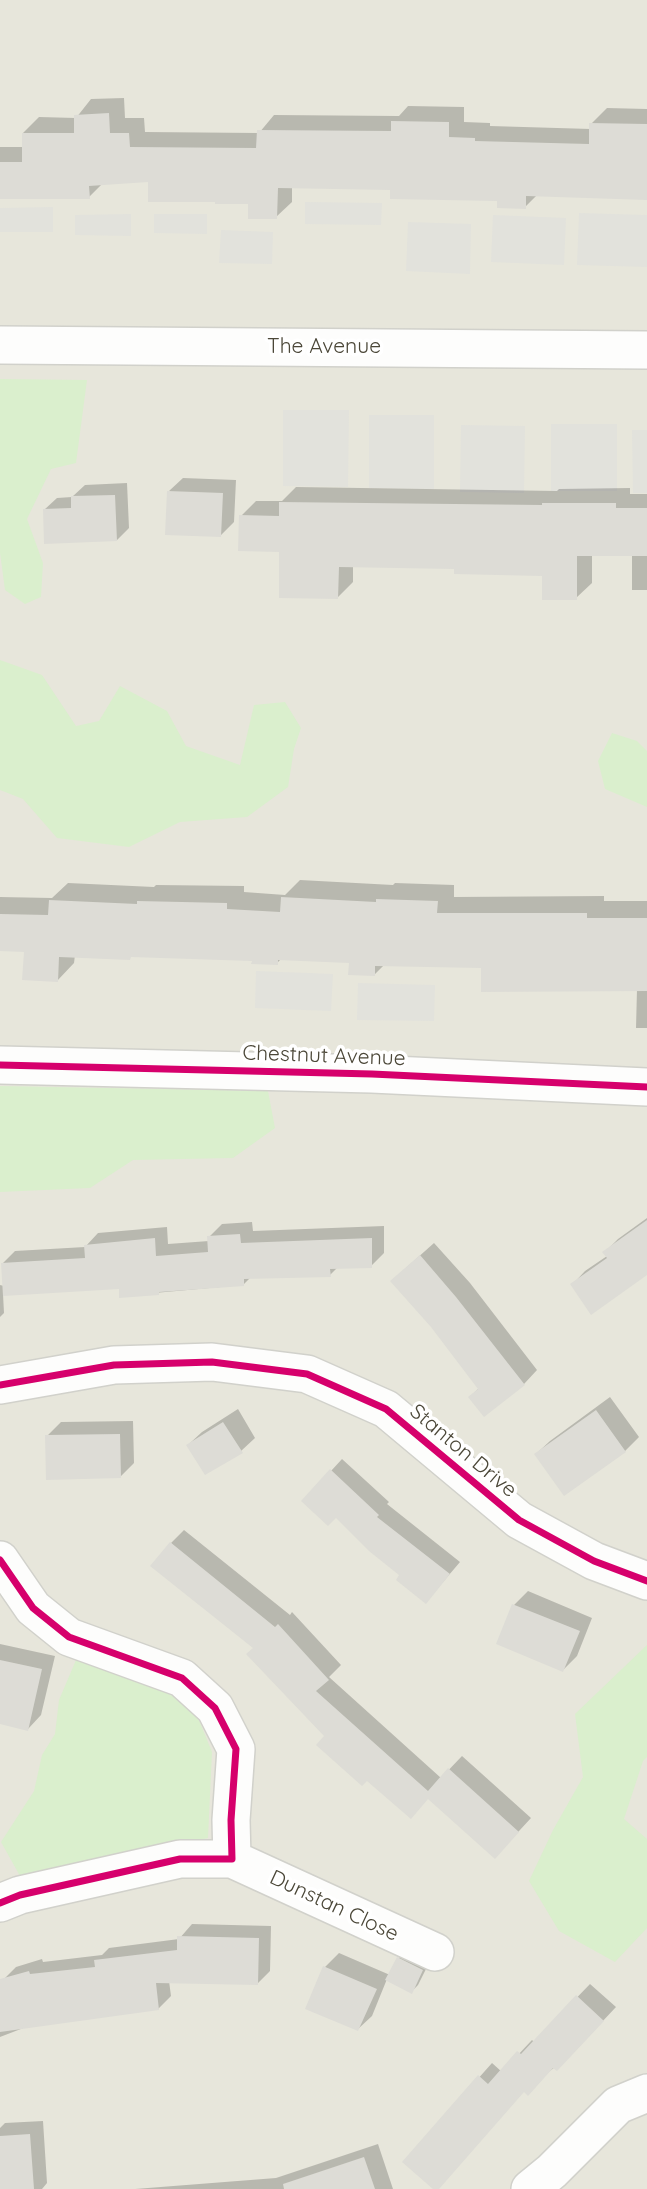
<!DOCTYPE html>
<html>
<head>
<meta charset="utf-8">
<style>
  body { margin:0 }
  canvas { display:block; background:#f3f3ee }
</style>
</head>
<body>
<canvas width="647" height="2189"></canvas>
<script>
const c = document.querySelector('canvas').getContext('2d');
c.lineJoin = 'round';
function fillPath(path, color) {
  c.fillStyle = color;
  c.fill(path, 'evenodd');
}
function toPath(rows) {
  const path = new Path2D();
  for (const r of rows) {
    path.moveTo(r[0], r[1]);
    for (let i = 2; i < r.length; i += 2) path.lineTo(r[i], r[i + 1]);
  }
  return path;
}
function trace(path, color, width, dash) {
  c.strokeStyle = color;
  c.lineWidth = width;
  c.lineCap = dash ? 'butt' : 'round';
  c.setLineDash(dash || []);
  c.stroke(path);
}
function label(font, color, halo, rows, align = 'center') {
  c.font = font + ' Quicksand,sans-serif';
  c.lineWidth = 7;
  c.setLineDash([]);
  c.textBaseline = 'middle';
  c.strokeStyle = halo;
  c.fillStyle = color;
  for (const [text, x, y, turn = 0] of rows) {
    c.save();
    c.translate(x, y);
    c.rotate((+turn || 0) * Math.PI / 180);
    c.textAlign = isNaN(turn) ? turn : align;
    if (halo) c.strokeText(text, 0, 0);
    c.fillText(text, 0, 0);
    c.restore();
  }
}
const residential = toPath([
  [0,0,647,0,647,2189,0,2189]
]);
const green = toPath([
  [0,379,87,380,76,463,51,469,27,519,43,563,41,597,25,604,5,590,0,553],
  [0,660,42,675,76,726,99,721,120,686,167,711,186,746,240,765,254,705,285,702,301,728,294,749,288,787,247,817,180,822,129,847,57,838,23,799,0,790],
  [612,733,637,741,647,751,647,807,605,789,598,761],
  [0,1086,268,1091,275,1128,233,1158,133,1160,90,1188,0,1192],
  [647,1645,647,1757,643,1761,624,1819,647,1839,647,1928,615,1962,559,1931,529,1881,553,1830,583,1777,575,1714],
  [76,1660,172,1691,199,1720,212,1752,208,1838,20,1876,1,1842,34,1791,42,1755,55,1734,59,1700]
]);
const parking = toPath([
  [305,202,382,203,381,225,305,224],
  [53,207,53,232,0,232,0,208],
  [579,213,647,215,647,267,577,265],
  [131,214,131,236,75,235,75,215],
  [154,214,207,214,207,234,154,233],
  [493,215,566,218,564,265,491,262],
  [408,222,471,224,470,274,406,271],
  [221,230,273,232,272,264,219,263],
  [283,410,349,410,348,487,283,486],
  [369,415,434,415,434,489,369,488],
  [551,424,617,424,617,491,551,491],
  [461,425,525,426,524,493,460,492],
  [632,430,647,430,647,493,633,493],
  [256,971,333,974,331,1011,255,1008],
  [358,983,435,985,434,1021,357,1020]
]);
const shadow = toPath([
  [124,98,125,118,144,118,145,132,259,133,274,115,399,116,408,106,464,107,464,122,490,123,490,126,591,129,591,124,607,108,647,109,647,197,537,195,525,207,499,199,392,188,292,187,292,202,276,217,250,202,149,181,103,183,89,197,0,197,0,147,23,147,23,133,39,117,76,118,91,99],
  [183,478,236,480,234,522,220,536,169,491],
  [127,483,129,528,117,540,44,510,57,498,72,497,85,485],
  [296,487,557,491,559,489,630,488,630,494,647,494,647,590,632,590,632,554,592,554,592,583,576,598,544,574,456,568,353,565,353,582,338,597,241,516,256,501,282,501],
  [300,880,393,885,395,883,454,885,454,897,604,896,604,901,647,901,647,1028,636,1028,637,989,482,967,385,964,374,975,351,962,282,958,277,963,253,959,75,955,74,963,57,981,26,950,0,949,0,897,52,898,68,883,154,887,156,885,244,886,244,892,285,895],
  [647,1218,647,1274,572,1285,585,1271,607,1256,605,1252,618,1239],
  [252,1222,253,1231,384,1226,384,1253,371,1266,338,1267,330,1275,251,1277,243,1285,121,1296,120,1287,3,1294,4,1313,0,1317,0,1285,4,1286,2,1264,15,1251,85,1247,98,1233,167,1227,168,1244,209,1241,209,1237,222,1224],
  [434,1243,470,1283,537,1370,524,1384,470,1397,479,1388,406,1268],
  [610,1397,639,1437,625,1451,536,1454,550,1441],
  [238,1409,255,1438,241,1451,188,1445,202,1432],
  [133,1421,134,1463,120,1477,47,1436,61,1422],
  [342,1459,389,1502,387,1504,460,1562,426,1602,402,1575,331,1471],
  [184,1530,290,1615,292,1612,341,1665,329,1677,441,1778,462,1756,531,1818,508,1843,326,1736,171,1543],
  [528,1591,592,1618,577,1656,563,1670,498,1643,514,1605],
  [0,1644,55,1656,41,1715,28,1729,0,1723],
  [192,1924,271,1926,270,1971,257,1984,169,1981,171,1996,158,2009,26,2027,0,2037,0,1990,3,1980,16,1967,42,1959,43,1962,102,1955,109,1948,179,1939],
  [405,1952,429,1963,418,1985,411,1992,387,1979,372,2016,358,2029,325,1967,339,1953,390,1975,398,1959],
  [590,1984,616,2007,570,2056,524,2090,437,2189,404,2162,492,2063,502,2072,532,2040,534,2042],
  [43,2121,47,2183,42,2189,0,2189,0,2128,5,2123],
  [378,2144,393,2189,135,2189,276,2178]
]);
const building = toPath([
  [109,113,110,133,129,133,130,147,256,148,257,130,391,131,391,121,449,122,449,137,475,138,475,141,589,144,589,123,647,124,647,200,526,196,526,209,497,208,497,201,390,199,390,190,278,188,277,219,248,219,248,204,215,204,215,202,148,202,148,182,89,186,90,199,0,199,0,162,22,162,22,133,74,133,74,115],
  [167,491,223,493,221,537,165,535],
  [115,495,117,541,44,544,43,509,71,508,71,496],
  [279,502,542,505,542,503,616,503,616,508,647,508,647,556,577,556,577,600,542,600,542,576,454,574,454,569,339,567,338,599,279,598,279,552,238,551,239,515,279,516],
  [281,897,376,902,376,899,438,901,437,913,587,913,587,918,647,918,647,991,481,992,481,968,375,966,375,976,348,975,349,963,278,960,278,965,251,964,252,961,131,957,130,960,59,957,58,982,22,980,24,952,0,951,0,914,48,915,49,900,137,904,137,901,227,903,227,909,280,912],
  [647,1220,647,1275,591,1315,570,1284,607,1258,602,1252],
  [240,1234,241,1243,372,1238,372,1268,330,1269,331,1277,244,1279,244,1286,159,1292,159,1295,119,1298,119,1289,3,1296,1,1263,85,1258,84,1245,155,1238,156,1256,208,1252,207,1236],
  [420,1255,456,1297,525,1385,484,1417,468,1397,478,1389,431,1327,390,1281],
  [596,1410,626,1452,564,1496,534,1454],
  [223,1422,243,1453,205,1475,186,1445],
  [120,1434,121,1478,46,1480,45,1435],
  [330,1469,379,1515,377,1517,450,1574,426,1604,396,1580,399,1575,369,1551,336,1518,328,1526,301,1501],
  [170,1542,275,1627,278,1624,329,1680,316,1691,428,1791,448,1768,519,1832,495,1859,428,1799,411,1819,367,1781,362,1786,316,1745,324,1736,246,1654,253,1648,150,1566],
  [512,1604,580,1631,563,1672,496,1644],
  [0,1660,42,1669,28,1731,0,1724],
  [177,1936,259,1938,258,1985,156,1983,159,2010,0,2032,0,1979,29,1971,30,1974,95,1967,94,1960,177,1950],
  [397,1957,423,1970,412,1994,385,1980],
  [323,1966,377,1989,358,2031,305,2009],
  [576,1995,604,2021,557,2071,553,2068,528,2096,524,2092,439,2189,433,2189,402,2162,478,2075,488,2084,517,2051,521,2054],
  [30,2134,34,2189,0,2189,0,2136],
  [364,2157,375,2189,284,2189,283,2184]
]);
const minor = toPath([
  [0,345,647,350],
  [0,1065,372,1074,647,1087],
  [0,1385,114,1365,212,1362,307,1374,386,1409,519,1520,594,1561,647,1581],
  [0,1560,33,1608,69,1637,182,1678,215,1708,236,1749,231,1820,232,1859,180,1859,20,1895,0,1903],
  [232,1859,435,1952],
  [530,2189,552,2171,618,2105,647,2093]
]);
const cycleway = toPath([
  [0,1065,372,1074,647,1087],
  [0,1385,114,1365,212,1362,307,1374,386,1409,519,1520,594,1561,647,1581],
  [0,1560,33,1608,69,1637,182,1678,215,1708,236,1749,231,1820,232,1859,180,1859,20,1895,0,1903]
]);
const streetNames = [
  ["The Avenue",324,347],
  ["Chestnut Avenue",324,1056,2],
  ["Stanton Drive",463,1451,40],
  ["Dunstan Close",334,1906,25]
];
fillPath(residential, '#e7e6db');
fillPath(green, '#daefcd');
fillPath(parking, '#e2e2dc');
fillPath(shadow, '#0003');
fillPath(building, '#dddcd6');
trace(minor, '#d1d1cb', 40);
trace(minor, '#fdfdfc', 37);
trace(cycleway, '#d6006c', 7);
label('21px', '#4b4738', '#fff', streetNames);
</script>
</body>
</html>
